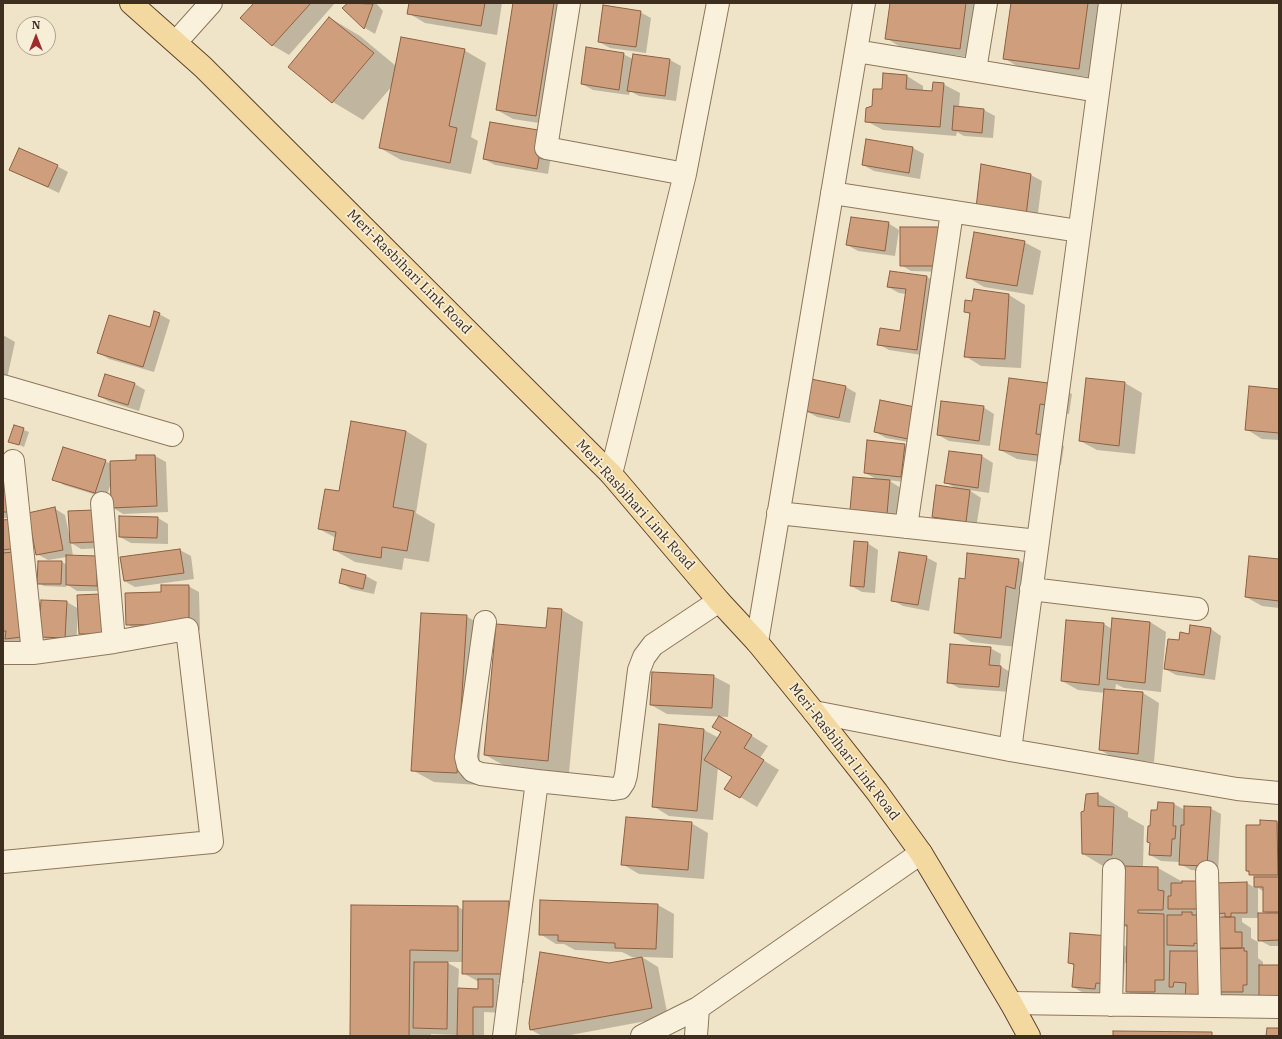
<!DOCTYPE html>
<html>
<head>
<meta charset="utf-8">
<style>
  body { margin:0 }
  #map { position:relative; width:1282px; height:1039px; overflow:hidden; background:#f0e4c8; font-family:"IBM Plex Serif",serif }
  canvas { display:block }
  .frame { position:absolute; inset:0; border:4px solid #3d2e20; pointer-events:none }
  .north { position:absolute; left:16px; top:16px; width:40px; height:40px; box-sizing:border-box; background:#f7eed8; border:1px solid #ada18e; border-radius:50%; rotate:0deg; font-size:11px; font-weight:700; line-height:16px; text-align:center; color:#3d2e20 }
  .north::after { content:''; display:block; margin:auto; width:14px; height:18px; background:#9e2a2b; clip-path:polygon(50% 0,100% 100%,50% 72%,0 100%) }
</style>
</head>
<body>
<div id="map">
<canvas width="1282" height="1039"></canvas>
<div class="frame"></div>
<div class="north">N</div>
</div>
<script>
const c = document.querySelector('canvas').getContext('2d');
c.lineJoin = 'round';
function fillPath(path, color) {
  c.fillStyle = color;
  c.fill(path, 'evenodd');
}
function toPath(rows) {
  const path = new Path2D();
  for (const r of rows) {
    path.moveTo(r[0], r[1]);
    for (let i = 2; i < r.length; i += 2) path.lineTo(r[i], r[i + 1]);
  }
  return path;
}
function trace(path, color, width, dash) {
  c.strokeStyle = color;
  c.lineWidth = width;
  c.lineCap = dash ? 'butt' : 'round';
  c.setLineDash(dash || []);
  c.stroke(path);
}
function label(font, color, halo, rows, align = 'center') {
  c.font = font + ' "IBM Plex Serif",serif';
  c.lineWidth = 3.5;
  c.setLineDash([]);
  c.textBaseline = 'middle';
  c.strokeStyle = halo;
  c.fillStyle = color;
  for (const [text, x, y, turn = 0] of rows) {
    c.save();
    c.translate(x, y);
    c.rotate((+turn || 0) * Math.PI / 180);
    c.textAlign = isNaN(turn) ? turn : align;
    if (halo) c.strokeText(text, 0, 0);
    c.fillText(text, 0, 0);
    c.restore();
  }
}
const shadow = toPath([
  [255,3,335,3,289,55,272,45],
  [349,3,376,3,383,11,375,34,365,28,344,8],
  [410,3,502,3,497,35,425,23,408,13],
  [514,3,564,3,552,125,513,119,497,110],
  [891,3,984,3,976,58,902,48,886,38],
  [1012,3,1105,3,1095,78,1020,68,1004,58],
  [640,12,651,18,646,53,610,48,599,42],
  [330,18,360,36,396,66,464,50,486,63,471,137,478,141,471,174,401,160,380,148,393,85,363,120,333,102,290,67],
  [623,54,633,59,670,60,681,66,676,101,639,96,630,91,629,95,593,90,582,84],
  [907,76,923,86,923,91,933,92,943,84,960,93,959,107,984,110,995,116,993,138,964,136,957,132,956,136,883,130,866,121,883,90],
  [554,138,548,174,495,165,484,159],
  [913,148,924,154,920,179,874,171,863,165],
  [57,166,68,172,59,193,10,170],
  [1031,175,1042,181,1037,221,988,213],
  [888,223,899,230,895,256,858,251,847,245],
  [901,228,949,272,911,271,901,265],
  [1024,242,1041,251,1033,295,984,287,967,277],
  [890,272,927,277,938,283,928,356,889,350,878,344,901,332,906,294,899,293,888,287],
  [975,290,1009,295,1025,305,1021,368,981,366,965,356,971,315,965,311,973,302],
  [159,314,170,320,154,372,109,359,99,353,150,328],
  [3,335,15,342,6,383,3,383],
  [1087,379,1125,383,1142,393,1135,454,1097,450,1080,441],
  [135,384,145,390,139,411,110,402,99,396],
  [1055,385,1072,394,1069,414,1057,413,1053,440,1064,446,1061,465,1017,459,1000,450],
  [846,387,856,393,850,423,817,417,806,411],
  [1279,390,1279,440,1262,439,1246,429],
  [881,401,919,444,886,438,875,432],
  [983,407,994,414,990,446,949,441,938,435],
  [14,426,29,432,24,447,10,441],
  [406,431,427,444,416,513,435,524,429,562,404,558,402,570,355,562,334,550,336,538,319,529,340,492],
  [904,445,915,451,912,483,888,480,901,488,898,519,861,516,878,480,865,473],
  [949,452,982,456,993,463,989,493,969,490,981,498,976,528,944,523,933,517,957,489,945,482],
  [137,456,155,456,166,462,168,512,123,514,112,507,111,483,106,498,64,485,54,479,105,461,111,464,137,461],
  [3,482,26,518,3,518],
  [54,508,65,515,69,534,105,517,106,548,81,549,71,543,73,556,97,557,107,591,77,591,66,584,66,587,44,586,38,583,62,562,67,565,67,557,48,560,37,554],
  [158,518,168,524,168,544,131,543,120,537],
  [13,520,22,648,10,641,4,641,4,651,3,651,3,521],
  [867,543,878,550,875,593,862,592,851,586],
  [180,550,191,556,194,579,135,587,124,581,121,558],
  [926,557,937,563,929,611,903,606,892,600],
  [1018,560,1035,569,1017,647,971,642,955,633,966,580],
  [1279,560,1279,608,1262,606,1246,597],
  [343,571,366,576,377,582,374,594,351,589,340,582],
  [188,586,199,592,200,630,138,631,127,624,162,593],
  [78,596,112,639,91,640,80,634,79,615,78,615,76,644,51,642,40,636,42,601,67,602,79,609],
  [562,610,583,622,569,773,507,767,485,755,547,629],
  [466,616,488,629,478,785,434,782,412,770],
  [1067,621,1104,624,1112,629,1150,622,1166,632,1161,692,1124,688,1116,684,1115,691,1143,693,1159,703,1154,762,1116,759,1100,750,1105,693,1078,690,1062,681],
  [1211,629,1221,636,1215,680,1176,675,1165,669,1180,642,1190,635],
  [990,648,1001,654,1000,666,1012,673,1010,692,959,688,948,682],
  [713,676,730,685,728,717,667,714,651,705],
  [660,725,704,730,719,738,723,732,736,726,768,746,760,758,779,770,757,807,725,788,733,776,718,767,713,820,669,816,653,806],
  [1098,794,1128,812,1128,817,1144,826,1143,867,1158,868,1183,882,1216,892,1247,883,1255,888,1255,877,1247,871,1260,826,1260,821,1279,823,1279,946,1270,946,1259,940,1259,918,1242,918,1242,922,1251,928,1251,938,1258,942,1258,958,1263,962,1263,966,1279,966,1279,1010,1232,1001,1216,992,1215,950,1225,918,1215,913,1211,1005,1157,1009,1127,991,1127,963,1125,963,1123,993,1112,992,1089,996,1073,987,1074,966,1069,962,1110,937,1127,947,1128,928,1122,925,1113,872,1083,854,1085,812],
  [1258,888,1264,892,1264,911,1270,914,1258,914],
  [1159,803,1174,804,1185,810,1210,808,1221,814,1218,872,1191,870,1180,864,1180,862,1161,861,1150,855,1151,827,1158,811],
  [691,823,708,833,704,879,639,874,622,864],
  [509,902,525,912,524,983,497,983,504,987,503,1013,484,1012,484,1036,431,1034,431,1036,351,1036,352,906,458,907,464,910],
  [446,962,463,962,463,973,479,982,479,990,458,989,459,969],
  [658,905,674,914,673,958,642,957,658,967,668,1017,565,1036,542,1036,531,1030,609,964,638,958,632,957,622,952,575,950,564,944,556,944,540,934]
]);
const building = toPath([
  [254,3,311,3,272,46,240,18,254,3],
  [348,3,373,4,364,29,342,8,348,3],
  [409,3,485,3,481,26,407,14,409,3],
  [513,3,554,3,536,116,496,110,513,3],
  [890,3,966,3,960,49,885,39,890,3],
  [1011,3,1088,3,1079,69,1003,59,1011,3],
  [603,5,641,11,636,47,598,42,603,5],
  [329,17,374,53,332,103,288,67,329,17],
  [401,37,465,49,449,126,457,128,450,163,379,148,401,37],
  [586,47,624,53,619,90,581,84,586,47],
  [633,54,670,59,665,96,627,91,633,54],
  [883,73,907,75,906,89,932,91,933,82,944,83,940,127,865,122,866,108,872,106,873,89,882,89,883,73],
  [954,106,984,109,982,133,952,130,954,106],
  [490,122,544,131,537,169,483,159,490,122],
  [866,139,913,147,909,173,862,165,866,139],
  [19,148,58,165,48,187,9,170,19,148],
  [981,164,1031,174,1026,216,976,208,981,164],
  [851,217,889,222,885,251,846,245,851,217],
  [900,227,939,227,938,266,900,266,900,227],
  [974,232,1025,241,1017,286,966,278,974,232],
  [890,271,927,276,917,350,877,345,880,328,900,331,906,289,887,287,890,271],
  [974,289,1009,294,1005,359,964,357,970,313,964,312,965,300,972,301,974,289],
  [154,311,160,313,143,367,97,353,109,315,150,327,154,311],
  [105,374,135,383,128,405,98,396,105,374],
  [1009,378,1056,384,1053,406,1040,404,1036,434,1048,435,1045,456,999,450,1009,378],
  [1086,378,1125,382,1119,446,1079,441,1086,378],
  [811,379,846,386,839,418,805,411,811,379],
  [1249,386,1279,389,1279,433,1245,430,1249,386],
  [880,400,915,407,908,439,874,432,880,400],
  [941,401,984,406,979,441,937,435,941,401],
  [351,421,406,431,393,507,414,511,407,551,382,547,381,558,333,550,336,532,318,529,325,489,339,491,351,421],
  [14,425,24,428,19,445,8,442,14,425],
  [867,440,905,444,901,477,864,473,867,440],
  [63,447,106,460,95,493,52,480,63,447],
  [949,451,982,455,978,488,944,483,949,451],
  [136,455,155,455,157,506,111,508,110,461,136,460,136,455],
  [853,477,890,480,887,514,850,510,853,477],
  [14,480,15,512,3,512,3,481,14,480],
  [936,485,970,490,966,522,932,517,936,485],
  [55,507,63,550,36,555,28,513,55,507],
  [94,510,95,542,70,543,68,511,94,510],
  [119,516,158,517,157,538,119,537,119,516],
  [13,519,17,548,3,550,3,520,13,519],
  [854,541,868,542,864,587,850,586,854,541],
  [180,549,184,573,124,581,120,557,180,549],
  [14,552,22,637,5,639,6,631,3,631,3,553,14,552],
  [899,552,927,556,918,605,891,601,899,552],
  [967,553,1019,559,1015,589,1006,586,1001,638,954,633,959,578,965,579,967,553],
  [66,555,97,556,97,586,66,585,66,555],
  [1249,556,1279,559,1279,601,1245,597,1249,556],
  [38,561,62,561,61,584,37,584,38,561],
  [342,569,366,575,363,589,339,583,342,569],
  [161,585,189,585,189,624,126,625,125,593,161,592,161,585],
  [100,594,102,634,79,634,77,595,100,594],
  [41,600,67,601,65,638,39,637,41,600],
  [548,608,562,609,548,761,484,755,496,624,546,628,548,608],
  [421,613,467,615,457,773,411,771,421,613],
  [1112,618,1150,622,1145,683,1107,679,1112,618],
  [1066,620,1104,623,1099,685,1061,681,1066,620],
  [1190,625,1211,628,1204,675,1164,669,1168,639,1179,640,1180,632,1189,634,1190,625],
  [950,644,991,647,989,665,1001,666,999,687,947,683,950,644],
  [652,672,714,675,712,708,650,705,652,672],
  [1104,689,1143,692,1138,754,1099,750,1104,689],
  [719,716,752,735,744,748,764,760,740,798,724,789,732,777,704,760,721,732,712,727,719,716],
  [659,724,704,729,697,811,652,807,659,724],
  [1098,793,1098,806,1114,807,1112,855,1082,854,1081,812,1084,811,1086,794,1098,793],
  [1158,802,1174,803,1173,826,1176,826,1175,839,1172,839,1171,856,1149,855,1150,843,1147,842,1148,826,1150,826,1151,810,1157,810,1158,802],
  [1184,806,1211,807,1207,866,1179,865,1181,825,1184,825,1184,806],
  [626,817,692,822,688,870,621,865,626,817],
  [1260,820,1277,821,1278,875,1249,875,1249,871,1246,871,1246,825,1260,825,1260,820],
  [1122,866,1158,867,1158,890,1164,891,1163,910,1138,910,1138,913,1164,914,1164,980,1155,980,1155,992,1126,992,1127,925,1121,925,1122,866],
  [1254,877,1279,877,1279,912,1263,912,1263,887,1254,887,1254,877],
  [1182,881,1199,881,1199,909,1168,909,1168,896,1171,896,1171,883,1182,883,1182,881],
  [1247,882,1247,913,1231,913,1231,917,1225,917,1225,913,1215,914,1215,883,1247,882],
  [540,900,658,904,656,949,615,948,615,943,558,941,558,935,539,935,540,900],
  [463,901,509,901,508,974,462,974,463,901],
  [351,905,458,906,458,951,410,950,409,1036,350,1036,351,905],
  [1182,912,1192,912,1192,915,1201,915,1200,944,1194,943,1194,946,1167,945,1167,915,1182,915,1182,912],
  [1258,913,1279,913,1279,940,1258,941,1258,913],
  [1215,917,1235,917,1235,932,1242,932,1242,948,1215,948,1215,917],
  [1070,933,1110,936,1107,984,1096,983,1095,989,1072,987,1074,964,1068,963,1070,933],
  [1244,948,1244,951,1247,951,1247,985,1243,985,1243,992,1215,992,1214,949,1244,948],
  [1170,951,1201,951,1200,999,1185,999,1186,983,1174,982,1173,987,1169,987,1170,951],
  [540,952,609,963,642,957,652,1008,530,1030,529,1023,540,952],
  [414,962,448,962,447,1029,413,1028,414,962],
  [1259,965,1279,965,1279,1001,1259,1001,1259,965],
  [478,979,493,979,493,1007,473,1007,473,1036,457,1036,458,988,478,989,478,979],
  [1267,1028,1279,1028,1279,1036,1266,1036,1267,1028],
  [1113,1031,1212,1032,1212,1036,1113,1036,1113,1031]
]);
const minor = toPath([
  [569,3,546,148,685,174],
  [176,42,211,3],
  [856,51,1098,91],
  [975,70,986,3],
  [832,193,1079,231],
  [3,386,172,435],
  [13,461,33,653],
  [611,474,685,174,718,3],
  [102,503,114,642],
  [778,513,1038,541],
  [906,527,952,212],
  [1031,589,1197,609],
  [485,622,466,757,468,765,473,771,481,774,537,781,614,789,620,788,624,782,626,775,639,670,644,657,653,645,719,601],
  [757,642,864,3],
  [3,653,33,653,114,642,187,629,212,842,3,862],
  [814,712,1010,750,1237,789,1279,793],
  [1010,750,1110,3],
  [1207,872,1210,1006],
  [1011,1003,1279,1007],
  [1111,1005,1114,870],
  [504,1036,537,781],
  [642,1036,698,1008,921,853],
  [696,1036,698,1008]
]);
const major = toPath([
  [131,3,203,67,611,474,719,601,757,642,814,712,877,792,921,853,1011,1003,1029,1036]
]);
const streetNames = [
  ["Meri-Rasbihari Link Road",409,272,45],
  ["Meri-Rasbihari Link Road",635,505,48],
  ["Meri-Rasbihari Link Road",844,752,52]
];
fillPath(shadow, '#0003');
fillPath(building, '#cf9f7d');
trace(building, '#8d5f41', 1);
trace(minor, '#8d765c', 24);
trace(major, '#5b4430', 24);
trace(minor, '#faf1dc', 22);
trace(major, '#f3d9a0', 22);
label('14px', '#3d2e20', '#f7eed8', streetNames);
</script>
</body>
</html>
